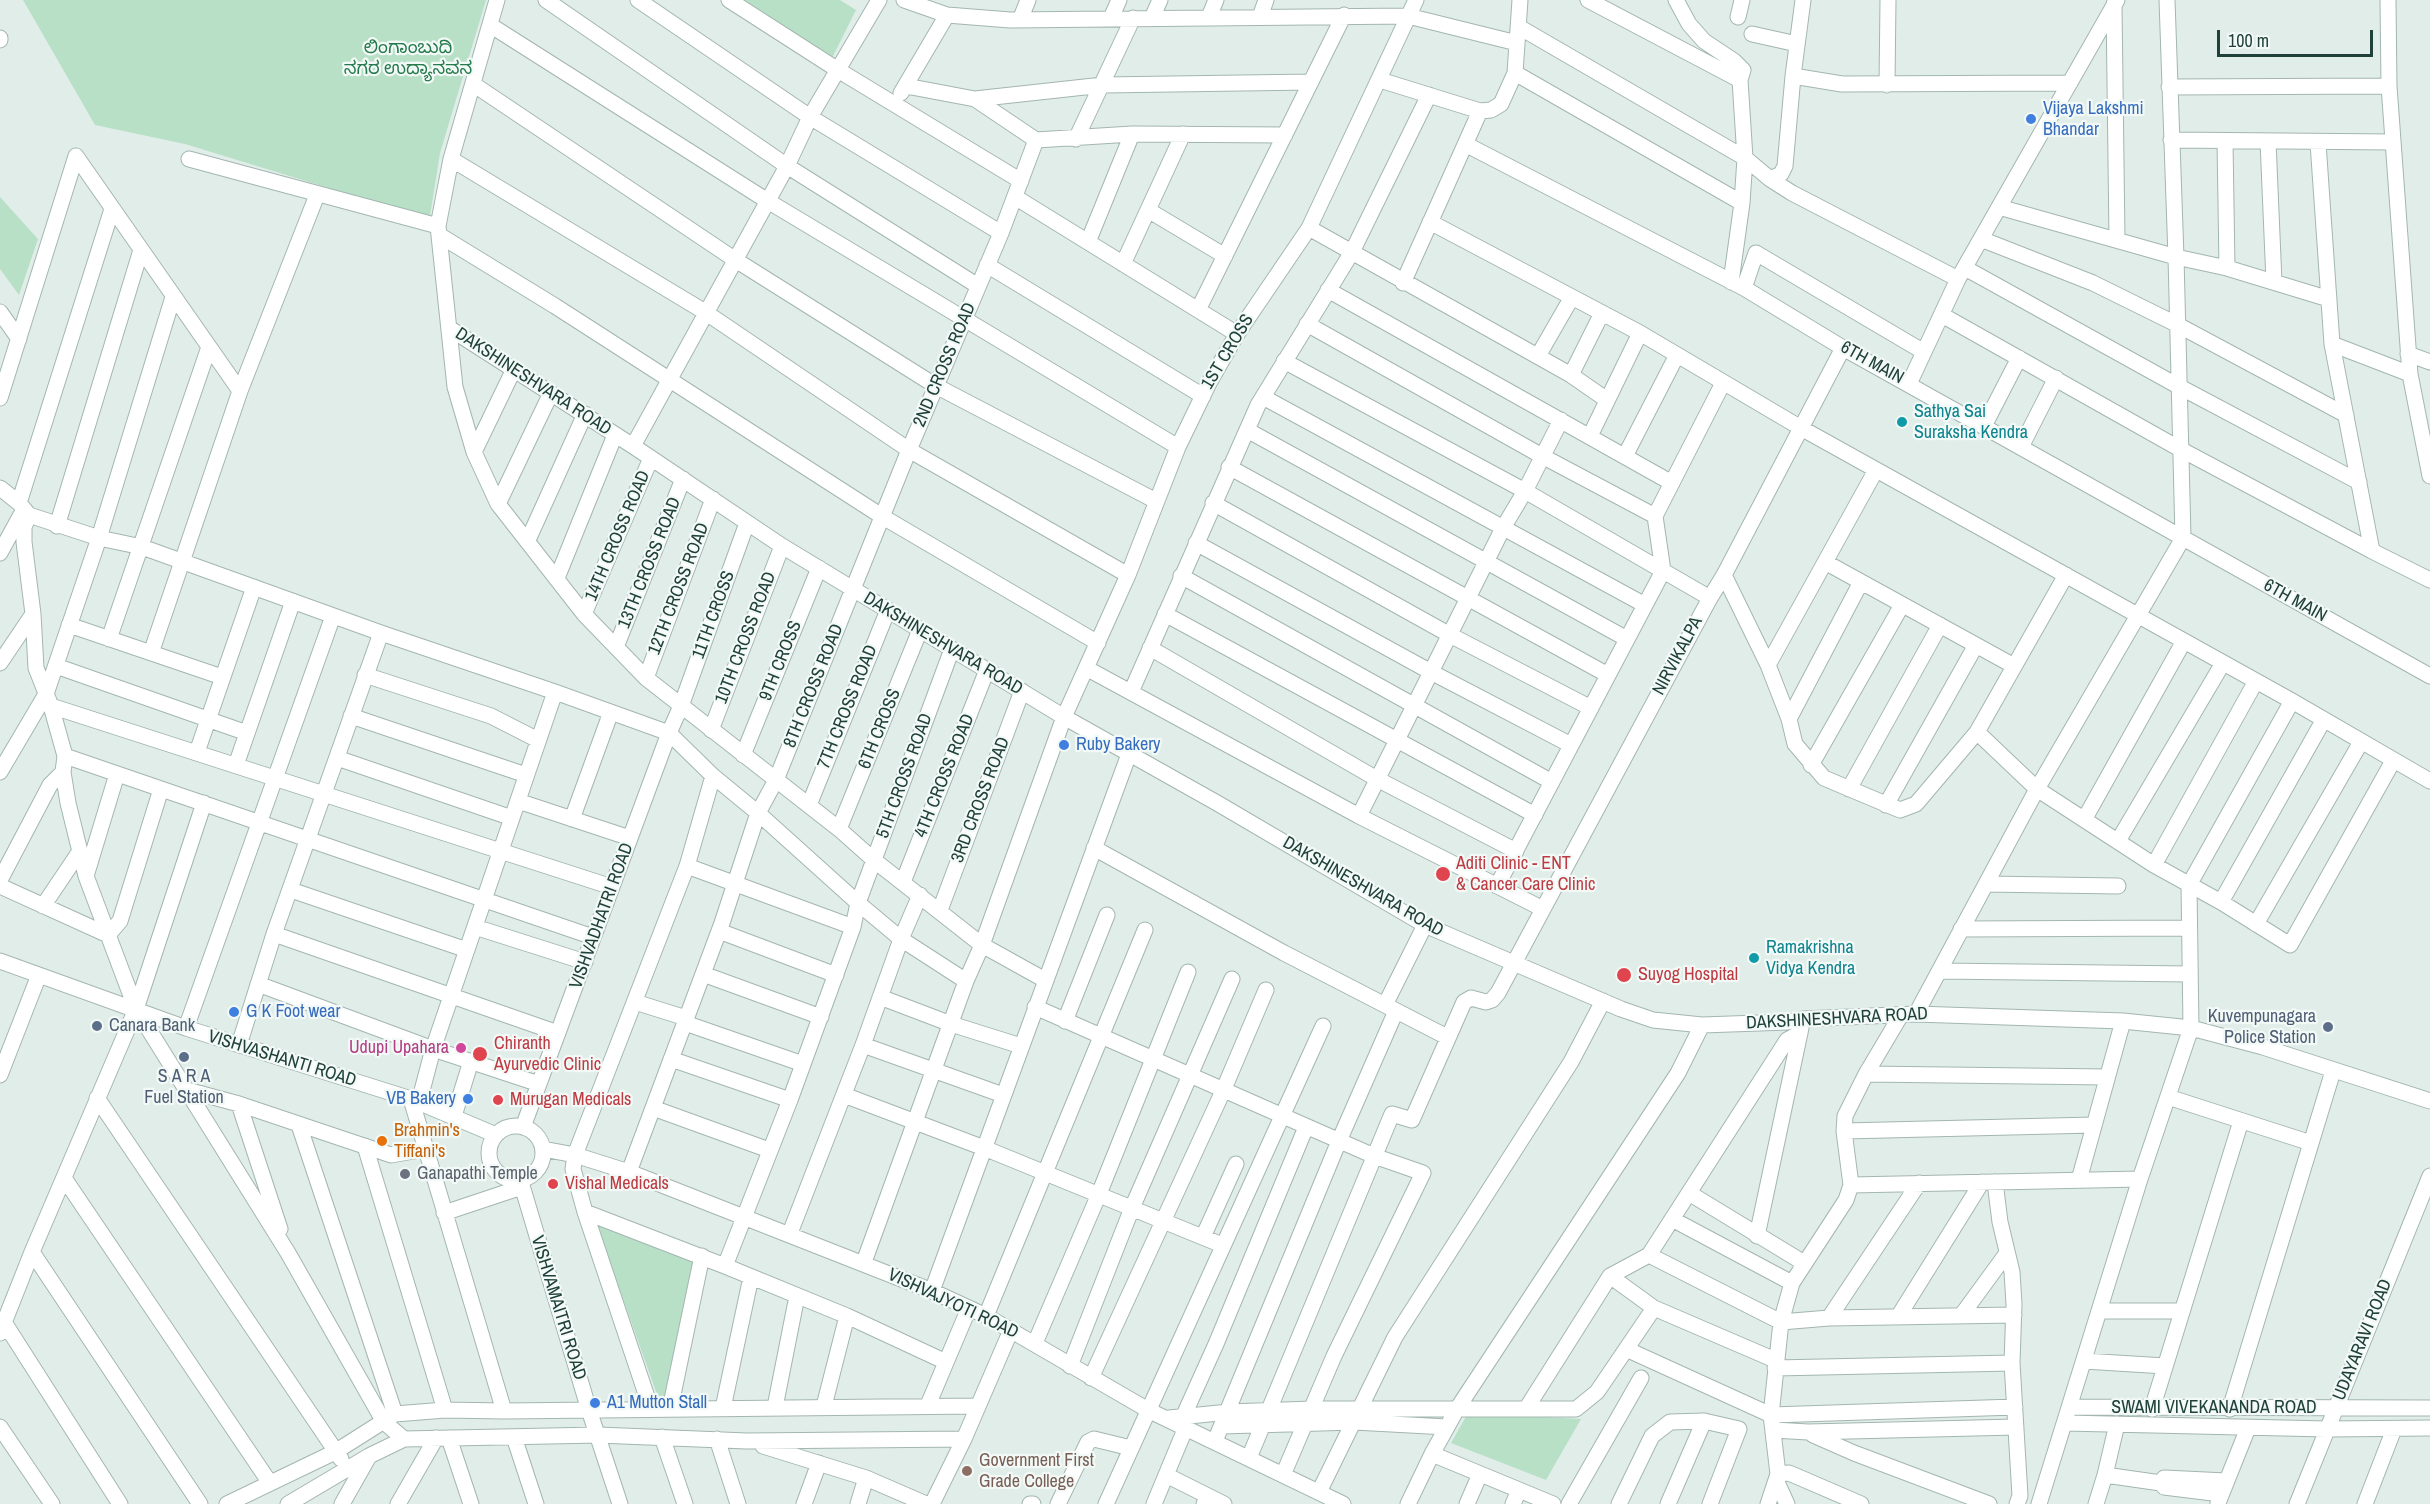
<!DOCTYPE html>
<html>
<head>
<meta charset="utf-8">
<style>
  body { margin:0 }
  #map { position:relative; width:2430px; height:1504px; overflow:hidden; background:#e1ede9; font-family:"Archivo Narrow",sans-serif }
  canvas { display:block }
  .scale { position:absolute; left:2217px; top:30px; width:156px; height:27px; box-sizing:border-box; border:3px solid #20403a; border-top:0; padding-left:8px; font-size:18px; line-height:21px; white-space:nowrap; color:#20403a; -webkit-text-stroke:4px #f2f9f6; paint-order:stroke }
</style>
</head>
<body>
<div id="map">
<canvas width="2430" height="1504"></canvas>
<div class="scale">100 m</div>
</div>
<script>
const c = document.querySelector('canvas').getContext('2d');
c.lineJoin = 'round';
function fillPath(path, color) {
  c.fillStyle = color;
  c.fill(path, 'evenodd');
}
function toPath(rows) {
  const path = new Path2D();
  for (const r of rows) {
    if (r.length === 3) {
      path.moveTo(r[0] + r[2], r[1]);
      path.arc(r[0], r[1], r[2], 0, 2 * Math.PI);
      continue;
    }
    path.moveTo(r[0], r[1]);
    for (let i = 2; i < r.length; i += 2) path.lineTo(r[i], r[i + 1]);
  }
  return path;
}
function trace(path, color, width, dash) {
  c.strokeStyle = color;
  c.lineWidth = width;
  c.lineCap = dash ? 'butt' : 'round';
  c.setLineDash(dash || []);
  c.stroke(path);
}
function label(font, color, halo, rows, align = 'center') {
  c.font = font + ' "Archivo Narrow","Noto Sans Kannada",sans-serif';
  c.lineWidth = 4.5;
  c.setLineDash([]);
  c.textBaseline = 'middle';
  c.strokeStyle = halo;
  c.fillStyle = color;
  for (const [text, x, y, turn = 0] of rows) {
    c.save();
    c.translate(x, y);
    c.rotate((+turn || 0) * Math.PI / 180);
    c.textAlign = isNaN(turn) ? turn : align;
    if (halo) c.strokeText(text, 0, 0);
    c.fillText(text, 0, 0);
    c.restore();
  }
}
const green = toPath([
  [23,0,486,0,440,153,430,216,345,193,185,144,95,125],
  [736,0,840,0,856,10,830,62],
  [0,197,38,239,19,295,0,269],
  [595,1220,695,1261,668,1398,659,1400],
  [1468,1413,1581,1419,1546,1480,1451,1443]
]);
const minor = toPath([
  [497,0,451,159,438,226,455,387,474,452,498,504,584,614,646,678,839,829,875,861,982,945,1045,980],
  [546,0,787,166,978,286],
  [638,0,810,117,1001,233],
  [729,0,838,70,1021,181],
  [904,0,947,15,1010,20,1408,16,1517,43],
  [1588,0,1740,80,1745,158,1742,203,1731,282],
  [1676,0,1689,24,1704,41,1734,61,1743,70,1740,80],
  [2388,0,2389,86,2410,374,2430,476],
  [2114,4,2117,240],
  [1209,17,1216,0],
  [1260,17,1266,0],
  [1738,17,1742,0],
  [1111,18,1119,0],
  [1152,18,1160,0],
  [1020,20,1028,0],
  [490,25,766,200,1178,447],
  [1519,27,1745,158,1770,179,1792,193,1958,279],
  [1752,34,1797,44],
  [0,38,0,40],
  [1515,73,1742,203],
  [1793,76,1842,84,2070,83],
  [1380,80,1480,111,1491,110,1501,104,1515,73,1520,0],
  [473,84,734,259,936,386,1156,501],
  [1887,85,1888,0],
  [906,86,975,99,1103,85,1311,82],
  [2169,87,2389,86],
  [901,93,947,15],
  [975,99,1036,140,1132,134,1285,135],
  [1076,139,1133,18],
  [2171,140,2393,142],
  [2225,141,2227,268],
  [2268,141,2274,282],
  [2318,143,2332,344,2372,551],
  [1467,145,1744,288,1843,348,2430,676],
  [76,156,240,391],
  [189,159,438,226],
  [451,159,705,312,909,450,1128,575],
  [1770,179,1781,174,1785,166,1793,76,1803,0],
  [1015,197,1237,334],
  [1999,207,2176,257,2227,268,2329,299],
  [1148,210,1225,256],
  [1430,222,1640,333,1801,428,2292,701,2430,781],
  [1309,228,1571,375,1607,400],
  [439,235,555,306,883,517,1098,643],
  [1981,239,2093,283,2176,324,2346,415],
  [1088,242,1132,134],
  [1123,264,1183,134],
  [987,265,1203,396],
  [1965,268,2178,386,2359,482],
  [1403,283,1480,111],
  [1744,288,1756,253,1924,352],
  [1328,290,1672,483],
  [1198,310,1344,15],
  [0,312,19,339],
  [1942,315,2180,449,2372,551,2430,580],
  [1307,324,1542,456,1655,516],
  [449,328,633,446,782,546,1064,717,1217,803,1425,925,1621,1009,1653,1020,1702,1025,1788,1022,1803,1019,1916,1014,2123,1021,2191,1028,2263,1047,2430,1101],
  [2332,344,2410,374],
  [2408,354,2430,362],
  [1538,356,1572,297],
  [1284,361,1525,491,1710,598],
  [1571,375,1602,313],
  [1909,384,1958,279,2117,0],
  [1263,397,1645,605],
  [0,398,76,156],
  [1984,426,2019,358],
  [1247,430,1627,639],
  [1590,436,1640,333],
  [633,446,787,166,810,117,879,0],
  [2021,447,2056,378],
  [474,452,514,369],
  [1625,456,1677,355],
  [1229,467,1608,675],
  [0,488,19,503,29,515,24,527,24,542,33,614,36,668,51,706,65,756,63,772,68,803,86,876,136,1009,288,1253,384,1422,404,1439],
  [19,503,112,209],
  [1213,503,1450,635,1591,708],
  [498,504,551,393],
  [29,515,99,538,142,547,381,633,555,692,669,733,713,776,758,813,858,903,901,939,966,981],
  [57,526,141,250],
  [528,540,585,414],
  [1196,543,1431,672,1571,745],
  [0,553,23,511],
  [1825,562,2014,666],
  [1724,575,1768,665,1789,719,1795,744,1824,778,1900,810,1916,804,1977,732,2066,575],
  [1181,576,1552,782],
  [557,578,615,435],
  [584,614,651,458],
  [1165,614,1535,815],
  [69,625,222,677],
  [109,639,209,347],
  [616,647,683,479],
  [1150,648,1377,779,1516,851],
  [151,653,240,391,317,195],
  [0,663,33,614],
  [1768,665,1876,470],
  [56,666,247,733],
  [1086,668,1359,816,1543,909],
  [365,675,491,716,538,740],
  [646,678,713,499],
  [1131,692,1258,405,1352,252,1429,95],
  [51,706,612,887],
  [351,716,526,775],
  [1789,719,1861,582],
  [711,730,782,546],
  [1977,732,2037,789,2154,865,2221,902,2290,945,2393,761],
  [197,752,254,587],
  [743,755,819,568],
  [65,756,593,937],
  [337,758,512,818],
  [236,765,293,601],
  [1811,765,1902,605],
  [0,772,46,694,99,538,173,297],
  [1849,789,1940,625],
  [518,801,630,838],
  [809,805,888,610],
  [1886,805,1976,645],
  [1359,816,1503,528,1525,491,1561,420],
  [2085,818,2184,641],
  [572,819,611,712],
  [839,829,920,630],
  [2118,841,2223,663],
  [1094,848,1284,953,1447,1037],
  [2154,865,2256,681],
  [687,866,853,927],
  [86,876,117,774],
  [0,880,50,785,63,772],
  [903,882,987,670],
  [1986,884,2118,886],
  [0,886,108,935,120,921,161,789],
  [1497,886,1663,571,1655,516,1723,383],
  [291,890,467,950],
  [2221,902,2323,721],
  [43,906,80,851],
  [940,910,1022,691],
  [2256,924,2361,742],
  [475,927,585,962],
  [1961,929,2189,928],
  [719,931,836,975],
  [274,934,558,1033],
  [0,961,186,1028,411,1099,496,1135],
  [1940,971,2189,974],
  [703,974,821,1017],
  [258,984,433,1049,539,1084],
  [880,997,951,1024,1021,1046],
  [635,1002,686,1018],
  [1385,1005,1425,925],
  [1035,1007,1374,1156,1423,1173,1334,1356,1283,1475],
  [1916,1014,2037,789,2183,538,2176,257,2167,0],
  [1065,1021,1107,915],
  [685,1023,803,1064],
  [186,1028,333,616],
  [239,1045,274,934,381,633],
  [863,1045,1003,1095],
  [671,1059,790,1100],
  [1866,1074,2107,1077],
  [0,1075,39,975],
  [187,1090,239,1104,391,1155,425,1149],
  [844,1095,984,1148,1222,1245],
  [2168,1097,2311,1143],
  [97,1098,341,1459],
  [411,1099,504,1411],
  [419,1102,433,1049,555,692],
  [239,1104,280,1229],
  [653,1108,769,1150],
  [454,1116,471,1061],
  [299,1125,395,1414],
  [516,1153,27],
  [523,1127,669,733,681,706,747,523],
  [1844,1131,2094,1125],
  [365,1146,445,1410],
  [543,1149,575,1155,629,1172,932,1291,986,1316,1148,1410,1343,1504],
  [629,1172,722,923,758,813,776,780,909,450,1001,233,1036,140],
  [64,1178,270,1483],
  [520,1179,589,1410,620,1504],
  [2079,1180,2123,1021],
  [1995,1182,2000,1222,2012,1272,2014,1304,2012,1363,2020,1496,2017,1504],
  [1851,1185,2140,1179],
  [1689,1193,1804,1263],
  [585,1212,725,1266,847,1316,946,1362],
  [444,1213,522,1187],
  [1672,1219,1792,1283],
  [790,1233,863,1045,901,939,920,895],
  [1757,1236,1801,1028],
  [1203,1237,1236,1164],
  [32,1252,200,1504],
  [1649,1255,1781,1322,1829,1318,2014,1315],
  [864,1262,966,981,982,945,1064,717,1128,575,1178,447,1209,383,1237,334,1309,228,1416,0],
  [725,1266,790,1100,853,927,858,903,952,649],
  [1610,1276,1654,1308,1775,1360],
  [932,1291,1129,754],
  [2099,1311,2182,1311],
  [986,1316,1145,930],
  [1961,1316,2007,1253],
  [1898,1317,1982,1182],
  [1829,1318,1919,1183],
  [4,1322,120,1504],
  [0,1333,32,1252,136,1009,204,803],
  [1035,1343,1099,1194,1188,972],
  [1626,1349,1771,1415,2015,1407],
  [2084,1361,2165,1366],
  [1070,1366,1132,1208,1232,979],
  [1775,1368,2012,1363],
  [1091,1378,1223,1091,1266,990],
  [928,1405,969,1308],
  [824,1406,847,1316],
  [775,1407,797,1296],
  [2070,1407,2430,1408],
  [723,1408,751,1277],
  [651,1409,585,1212,573,1169,575,1155,687,866,713,776],
  [670,1409,702,1256],
  [1526,1409,1610,1276,1649,1255,1787,1040,1800,1033],
  [2152,1409,2241,1121],
  [2230,1409,2333,1071],
  [1184,1415,1216,1344,1306,1127],
  [1169,1418,1229,1412,1312,1409,1576,1409,1597,1392,1654,1308],
  [2065,1423,2327,1429,2430,1428],
  [1222,1426,1354,1422,1447,1427],
  [0,1427,52,1504],
  [1774,1430,1808,1432,2016,1427],
  [1813,1435,1854,1453,1989,1504],
  [514,1437,536,1504],
  [662,1437,685,1504],
  [449,1438,471,1504],
  [717,1439,738,1504],
  [1215,1441,1339,1141,1396,1011],
  [763,1446,866,1478,926,1504],
  [1432,1454,1553,1504],
  [1249,1458,1392,1114,1412,1120,1464,1002,1471,998,1486,1002,1492,1000,1498,993,1710,598,1724,575,1843,348],
  [1778,1474,1789,1473,1861,1504],
  [1166,1475,1208,1496,1204,1504],
  [2105,1475,2161,1483,2164,1487,2221,1494],
  [2164,1478,2226,1481],
  [1776,1480,1787,1504],
  [1319,1492,1395,1337,1571,1062,1603,1001],
  [1208,1496,1224,1504],
  [2218,1503,2248,1428],
  [227,1504,335,1452,395,1414,445,1410,504,1411,978,1406],
  [288,1504,369,1456,404,1439,598,1435,747,1441,964,1439],
  [342,1504,368,1458],
  [398,1504,436,1438],
  [804,1504,819,1463],
  [858,1504,866,1478],
  [932,1504,964,1439,1011,1330],
  [1030,1504,1033,1504],
  [1058,1504,1088,1442,1094,1439,1131,1448],
  [1106,1504,1323,1026],
  [1154,1504,1186,1427],
  [1408,1504,1432,1454,1457,1409,1678,1073,1702,1025],
  [1467,1504,1480,1474],
  [1513,1504,1519,1490],
  [1569,1504,1641,1378],
  [1619,1504,1652,1436,1670,1422,1704,1421,1739,1429,1710,1504],
  [1668,1504,1704,1421],
  [1768,1504,1778,1474,1771,1415,1781,1322,1792,1283,1846,1200,1851,1185,1844,1131,1845,1116,1866,1074,1901,1015],
  [2039,1504,2140,1179,2191,1028,2189,885,2292,701],
  [2096,1504,2105,1475,2117,1424],
  [2297,1504,2430,1176],
  [2365,1504,2394,1429]
]);
const markers = [
  [2031,119,6,"#3f7fe0"],
  [1902,422,6,"#0f9aa8"],
  [1064,745,6,"#3f7fe0"],
  [1443,874,8,"#e0444e"],
  [1754,958,6,"#0f9aa8"],
  [1624,975,8,"#e0444e"],
  [234,1012,6,"#3f7fe0"],
  [97,1026,6,"#5c6f8a"],
  [2328,1027,6,"#5c6f8a"],
  [461,1048,6,"#d1479c"],
  [480,1054,8,"#e0444e"],
  [184,1057,6,"#5c6f8a"],
  [468,1099,6,"#3f7fe0"],
  [498,1100,6,"#e0444e"],
  [382,1141,6,"#e8710a"],
  [405,1174,6,"#6b7280"],
  [553,1184,6,"#e0444e"],
  [595,1403,6,"#3f7fe0"],
  [967,1471,6,"#8d6e63"]
];
const parkNames = [
  ["ಲಿಂಗಾಂಬುದಿ",408,48],
  ["ನಗರ ಉದ್ಯಾನವನ",408,69]
];
const shopNames = [
  ["Vijaya Lakshmi",2043,109],
  ["Bhandar",2043,130],
  ["Ruby Bakery",1076,745],
  ["G K Foot wear",246,1012],
  ["VB Bakery",456,1099,"right"],
  ["A1 Mutton Stall",607,1403]
];
const streetNames = [
  ["1ST CROSS",1228,352,-59],
  ["6TH MAIN",1872,363,29],
  ["2ND CROSS ROAD",945,365,-67],
  ["DAKSHINESHVARA ROAD",533,382,33],
  ["14TH CROSS ROAD",618,536,-67],
  ["13TH CROSS ROAD",650,563,-68],
  ["12TH CROSS ROAD",679,589,-69],
  ["6TH MAIN",2295,601,29],
  ["11TH CROSS",714,615,-70],
  ["10TH CROSS ROAD",746,638,-69],
  ["DAKSHINESHVARA ROAD",943,644,31],
  ["NIRVIKALPA",1678,656,-62],
  ["9TH CROSS",781,661,-68],
  ["8TH CROSS ROAD",814,686,-68],
  ["7TH CROSS ROAD",848,707,-68],
  ["6TH CROSS",880,729,-68],
  ["5TH CROSS ROAD",905,776,-70],
  ["4TH CROSS ROAD",945,776,-68],
  ["3RD CROSS ROAD",981,800,-69],
  ["DAKSHINESHVARA ROAD",1363,887,30],
  ["VISHVADHATRI ROAD",602,916,-70],
  ["DAKSHINESHVARA ROAD",1837,1019,-3],
  ["VISHVASHANTI ROAD",282,1059,17],
  ["VISHVAJYOTI ROAD",953,1304,25],
  ["VISHVAMAITRI ROAD",558,1308,73],
  ["UDAYARAVI ROAD",2363,1340,-68],
  ["SWAMI VIVEKANANDA ROAD",2214,1408]
];
const cultureNames = [
  ["Sathya Sai",1914,412],
  ["Suraksha Kendra",1914,433],
  ["Ramakrishna",1766,948],
  ["Vidya Kendra",1766,969]
];
const healthNames = [
  ["Aditi Clinic - ENT",1456,864],
  ["& Cancer Care Clinic",1456,885],
  ["Suyog Hospital",1638,975],
  ["Chiranth",494,1044],
  ["Ayurvedic Clinic",494,1065],
  ["Murugan Medicals",510,1100],
  ["Vishal Medicals",565,1184]
];
const serviceNames = [
  ["Kuvempunagara",2316,1017],
  ["Police Station",2316,1038],
  ["Canara Bank",109,1026,"left"],
  ["S A R A",184,1077,"center"],
  ["Fuel Station",184,1098,"center"]
];
const hotelNames = [
  ["Udupi Upahara",449,1048]
];
const foodNames = [
  ["Brahmin's",394,1131],
  ["Tiffani's",394,1152]
];
const worshipNames = [
  ["Ganapathi Temple",417,1174]
];
const educationNames = [
  ["Government First",979,1461],
  ["Grade College",979,1482]
];
fillPath(green, '#b8e0c6');
trace(minor, '#a3b6b1', 17);
trace(minor, '#fff', 15);
for (const [x, y, r, color] of markers) {
  const dot = new Path2D();
  dot.arc(x, y, r, 0, 2 * Math.PI);
  c.fillStyle = color;
  c.fill(dot);
  trace(dot, '#f2f9f6', 2);
}
label('18px', '#267b4e', '#f2f9f6', parkNames);
label('18px', '#366cbe', '#f2f9f6', shopNames, 'left');
label('18px', '#20403a', '#f2f9f6', streetNames);
label('18px', '#0d838f', '#f2f9f6', cultureNames, 'left');
label('18px', '#be3a42', '#f2f9f6', healthNames, 'left');
label('18px', '#4e5e75', '#f2f9f6', serviceNames, 'right');
label('18px', '#b23c85', '#f2f9f6', hotelNames, 'right');
label('18px', '#c56008', '#f2f9f6', foodNames, 'left');
label('18px', '#5b616d', '#f2f9f6', worshipNames, 'left');
label('18px', '#785e54', '#f2f9f6', educationNames, 'left');
</script>
</body>
</html>
